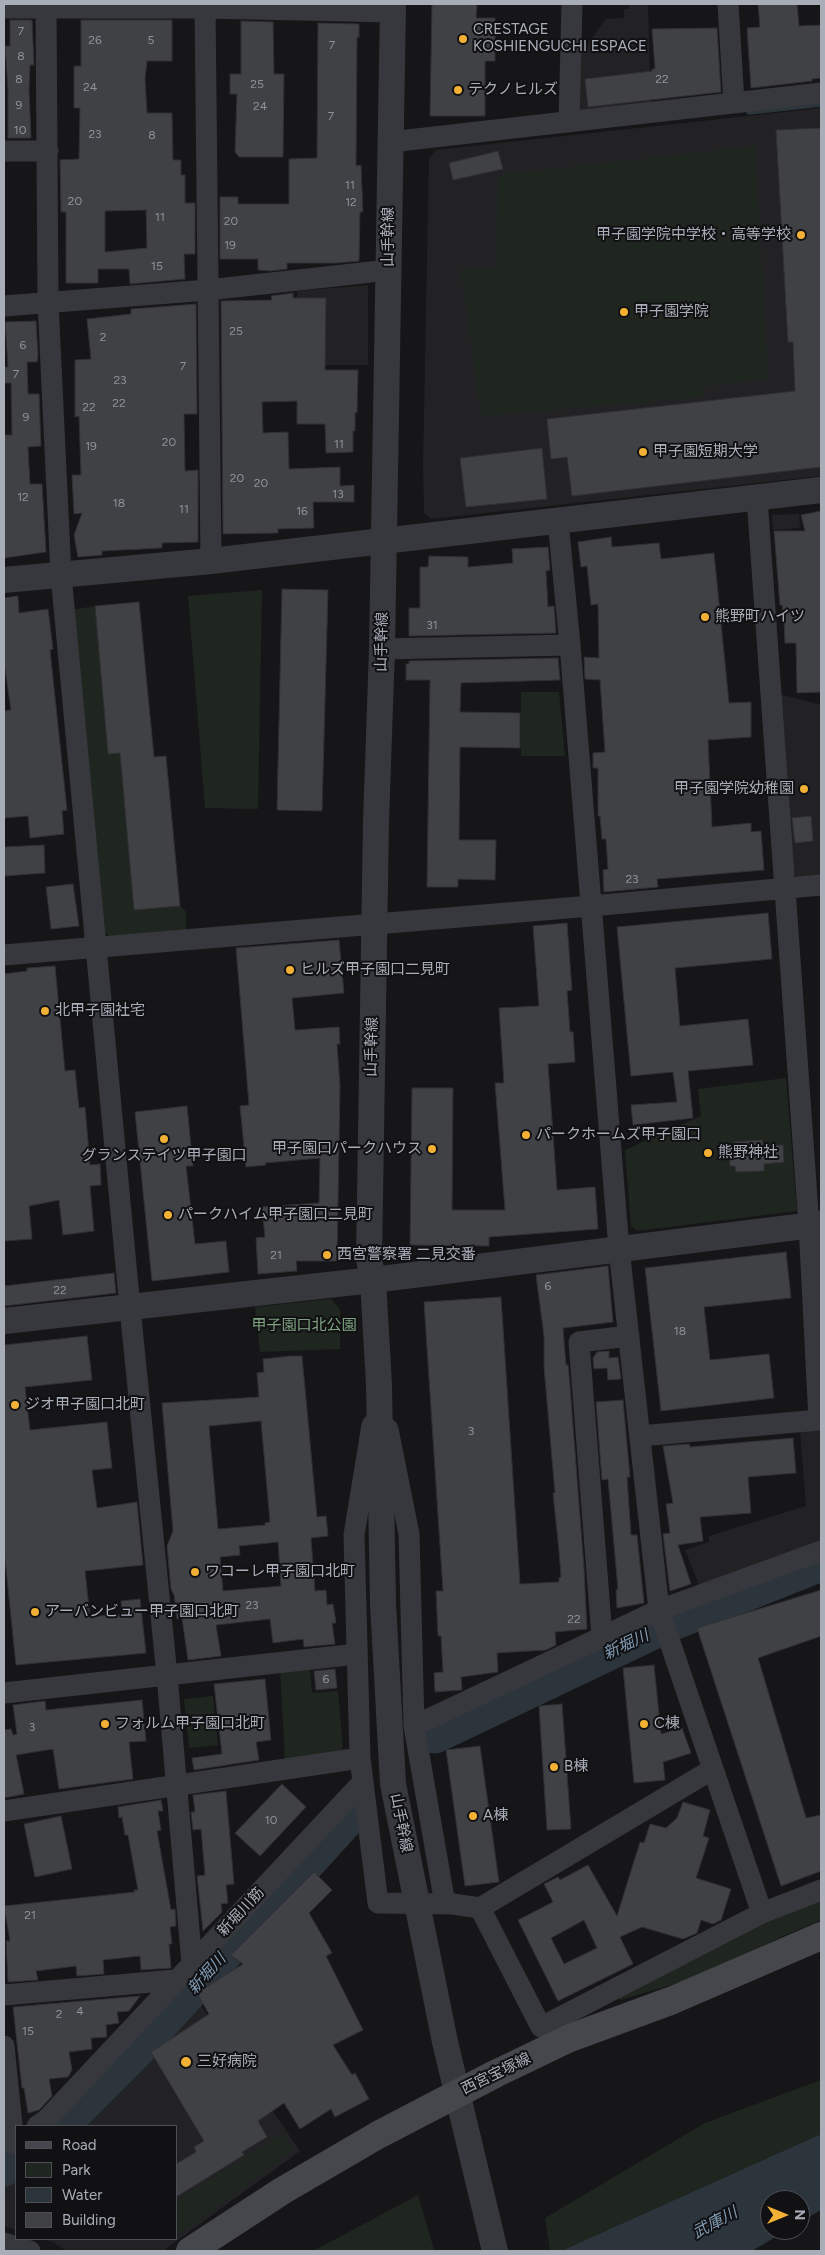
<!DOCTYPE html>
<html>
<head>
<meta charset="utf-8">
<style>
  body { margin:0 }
  #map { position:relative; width:825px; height:2255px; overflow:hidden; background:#161618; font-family:Figtree,sans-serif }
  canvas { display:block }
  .frame { position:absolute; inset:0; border:5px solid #a8adb8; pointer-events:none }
  .legend { position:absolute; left:15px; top:2125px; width:162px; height:115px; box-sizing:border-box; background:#111113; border:1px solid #4d4f55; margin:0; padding:6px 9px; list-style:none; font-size:15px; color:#a8adb8 }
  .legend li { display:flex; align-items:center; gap:10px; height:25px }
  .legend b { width:25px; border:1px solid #4d4f55 }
  .north { position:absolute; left:760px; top:2190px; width:50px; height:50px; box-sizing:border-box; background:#111113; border:1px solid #4d4f55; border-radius:50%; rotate:90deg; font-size:14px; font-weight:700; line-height:20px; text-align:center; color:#a8adb8 }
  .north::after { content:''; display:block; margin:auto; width:18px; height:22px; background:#f2b134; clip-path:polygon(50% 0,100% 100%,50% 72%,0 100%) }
</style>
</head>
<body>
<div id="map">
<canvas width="825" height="2255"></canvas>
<div class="frame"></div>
<ul class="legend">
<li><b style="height:6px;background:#45474d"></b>Road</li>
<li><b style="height:14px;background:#1e261f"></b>Park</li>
<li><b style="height:14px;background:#2c353c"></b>Water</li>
<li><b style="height:14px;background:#404145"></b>Building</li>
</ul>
<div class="north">N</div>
</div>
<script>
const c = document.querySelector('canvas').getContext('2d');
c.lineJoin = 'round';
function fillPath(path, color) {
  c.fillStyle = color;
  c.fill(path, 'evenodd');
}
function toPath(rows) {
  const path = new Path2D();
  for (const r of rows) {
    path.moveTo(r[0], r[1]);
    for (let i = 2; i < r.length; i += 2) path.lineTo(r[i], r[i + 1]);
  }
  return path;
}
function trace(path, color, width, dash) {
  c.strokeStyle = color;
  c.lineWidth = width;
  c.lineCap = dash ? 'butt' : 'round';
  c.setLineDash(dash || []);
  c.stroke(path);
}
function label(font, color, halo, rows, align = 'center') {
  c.font = font + ' Figtree,"Noto Sans JP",sans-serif';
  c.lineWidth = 4;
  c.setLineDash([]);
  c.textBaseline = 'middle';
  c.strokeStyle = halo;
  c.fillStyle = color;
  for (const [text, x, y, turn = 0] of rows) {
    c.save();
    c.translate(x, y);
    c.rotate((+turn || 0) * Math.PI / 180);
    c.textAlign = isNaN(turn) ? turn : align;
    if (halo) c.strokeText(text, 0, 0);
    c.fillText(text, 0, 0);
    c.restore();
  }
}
const built = toPath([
  [648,4,651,108,584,114,578,108,579,55,606,19,624,18,624,9,629,9,629,5],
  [821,108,821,476,431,519,424,513,423,465,429,159,436,150],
  [368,285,368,365,296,365,297,291],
  [799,514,800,528,773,530,772,515],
  [780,694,821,705,821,878,800,879,792,873],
  [821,1425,821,1541,700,1587,685,1550,709,1542,709,1536,806,1506,800,1430],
  [195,1997,300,2151,163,2251,66,2251,53,2242,43,2239,176,2239,176,2126,70,2126],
  [16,2170,16,2230,4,2226,4,2178]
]);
const green = toPath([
  [755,146,768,379,704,386,704,397,481,416,461,268,497,268,498,175],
  [262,590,258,809,205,808,188,596],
  [95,606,108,754,120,753,134,910,180,906,186,912,186,930,110,936,102,930,71,610],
  [521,692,559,692,565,756,521,756],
  [786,1078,797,1211,637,1231,631,1226,625,1150,701,1116,698,1089],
  [331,1299,340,1310,340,1349,260,1352,255,1307],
  [310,1667,312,1693,338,1691,343,1747,340,1752,285,1762,280,1669],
  [213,1696,218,1745,189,1748,184,1699],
  [821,1899,821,1920,783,1936,695,1978,620,2000,618,1997,757,1924],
  [821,2080,821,2134,561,2251,550,2251,545,2218,705,2123],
  [284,2133,293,2150,176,2237,176,2201],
  [418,2195,434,2250,432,2251,313,2251]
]);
const water = toPath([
  [821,2134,821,2210,800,2222,800,2200,770,2200,770,2230,787,2230,752,2251,561,2251]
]);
const stream = toPath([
  [749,112,821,104]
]);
const river = toPath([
  [435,1736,668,1625,821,1564],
  [62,2126,132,2056,348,1819],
  [4,2169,16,2161]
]);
const building = toPath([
  [432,4,477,4,476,18,495,18,495,61,485,61,485,116,430,116,432,4],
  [758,4,797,4,799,26,821,25,821,78,812,79,812,81,751,88,747,28,760,27,758,4],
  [10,20,32,20,34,65,30,65,29,89,31,138,8,138,8,89,5,46,10,46,10,20],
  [81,20,172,20,172,61,147,61,145,78,147,113,172,113,173,160,181,160,181,175,185,175,185,203,195,203,195,254,184,254,185,279,130,284,129,269,98,269,98,283,66,283,66,212,61,212,60,160,79,159,80,108,74,108,74,66,81,66,81,20],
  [146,210,147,248,105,252,105,211,146,210],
  [241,21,273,22,274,74,284,74,283,157,239,157,235,152,237,94,230,94,230,74,241,74,241,21],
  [318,23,359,24,359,38,357,37,356,166,361,165,363,212,360,212,359,261,336,263,287,263,287,269,270,271,258,270,258,259,220,259,220,197,238,197,238,204,289,204,289,159,317,158,318,23],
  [717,28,721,92,588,107,585,79,652,71,652,69,655,69,652,29,717,28],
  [821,128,821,467,572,496,567,457,551,459,547,419,795,391,793,342,788,342,776,130,821,128],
  [498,151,503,169,453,180,449,163,498,151],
  [293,293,293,298,326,298,325,370,358,370,357,413,355,412,355,431,353,431,353,452,326,453,325,424,297,424,297,401,262,402,263,433,288,432,289,469,340,467,340,486,354,485,354,502,313,502,314,528,278,529,278,533,223,534,221,301,272,300,271,296,293,293],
  [196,304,197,414,184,414,185,471,198,470,198,542,162,543,162,548,102,551,102,555,78,557,74,535,82,513,74,514,72,475,81,475,79,416,75,417,75,360,91,359,87,319,131,314,131,309,196,304],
  [36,321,38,355,37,362,27,362,28,394,39,394,41,446,28,447,30,484,42,484,46,552,4,558,4,435,12,435,11,383,4,383,4,367,8,367,5,322,36,321],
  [542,448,547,499,466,507,460,458,542,448],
  [821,511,821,692,797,693,796,643,785,643,784,618,782,605,780,605,774,531,805,531,801,515,821,511],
  [611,537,612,547,659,543,661,559,714,553,729,703,751,702,751,737,708,740,712,827,751,823,751,832,761,831,764,870,657,879,658,887,604,892,603,870,608,869,606,839,602,839,600,816,598,816,598,768,593,768,593,753,605,752,600,680,585,679,584,657,599,658,598,604,591,605,587,566,581,567,578,542,611,537],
  [548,547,550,570,546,571,548,607,554,606,556,633,409,636,409,608,420,608,420,567,428,567,429,556,468,557,468,567,513,563,512,549,548,547],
  [282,589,328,590,322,811,277,810,282,589],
  [18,596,19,613,48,609,53,649,50,650,67,810,62,811,64,834,30,838,28,816,4,818,4,711,11,710,4,662,4,598,18,596],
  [139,602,154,757,166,756,180,906,134,910,120,753,108,754,95,606,139,602],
  [558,658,560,680,461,683,460,712,520,713,520,748,460,747,459,840,496,840,495,880,458,879,458,887,427,887,430,680,406,680,406,664,409,664,409,661,558,658],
  [811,816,813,841,795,843,792,818,811,816],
  [44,845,45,873,4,876,4,847,44,845],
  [73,884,79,926,51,929,46,887,73,884],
  [768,913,772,959,675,968,680,1026,748,1019,753,1065,688,1071,693,1118,633,1125,631,1105,677,1102,673,1072,631,1076,617,927,768,913],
  [567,923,572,990,567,991,570,1032,573,1032,575,1062,548,1064,557,1190,595,1187,598,1229,489,1237,489,1246,410,1245,412,1088,453,1088,452,1210,505,1210,495,1083,504,1083,499,1008,539,1006,533,926,567,923],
  [339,940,344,993,292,998,295,1030,339,1027,340,1044,337,1044,340,1086,337,1261,296,1261,297,1271,258,1274,256,1238,265,1237,262,1207,319,1203,320,1158,265,1163,266,1165,246,1167,240,1106,249,1105,236,948,339,940],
  [55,966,65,1071,75,1070,79,1108,85,1107,90,1165,100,1164,101,1185,90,1186,94,1231,63,1235,59,1200,29,1206,32,1239,4,1241,4,974,27,971,27,968,55,966],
  [187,1106,193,1166,186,1166,195,1244,226,1241,229,1272,152,1281,135,1112,187,1106],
  [762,1140,763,1146,783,1145,784,1162,764,1164,764,1171,736,1172,735,1166,730,1166,729,1149,734,1149,734,1142,762,1140],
  [786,1252,791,1298,704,1307,710,1360,769,1354,774,1398,661,1411,645,1268,786,1252],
  [608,1266,613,1322,563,1328,566,1365,568,1365,569,1374,584,1568,587,1629,555,1632,556,1645,546,1650,497,1653,498,1672,461,1677,462,1690,435,1692,434,1673,443,1672,441,1636,438,1636,436,1591,443,1591,424,1302,501,1297,520,1584,559,1582,559,1578,561,1577,559,1551,553,1493,555,1493,544,1367,544,1336,536,1275,608,1266],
  [114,1273,116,1293,4,1306,4,1286,114,1273],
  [87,1336,92,1380,25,1387,30,1430,107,1422,112,1468,92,1470,97,1508,137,1502,143,1565,85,1571,90,1617,122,1614,121,1601,140,1599,146,1653,16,1665,4,1550,4,1345,87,1336],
  [609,1351,609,1358,618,1357,621,1379,608,1380,607,1368,594,1369,593,1358,597,1352,609,1351],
  [290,1356,302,1356,317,1517,326,1516,328,1536,311,1538,315,1591,326,1590,327,1605,333,1604,336,1623,332,1623,335,1644,304,1647,303,1639,273,1643,270,1619,216,1625,221,1656,188,1660,182,1618,177,1619,174,1595,171,1589,167,1546,173,1531,162,1403,259,1397,257,1373,264,1372,263,1359,290,1356],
  [261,1421,270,1522,265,1523,265,1525,218,1529,209,1426,261,1421],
  [278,1542,281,1586,223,1591,220,1557,240,1555,239,1546,278,1542],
  [623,1400,630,1477,627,1477,631,1535,637,1535,644,1603,617,1608,616,1590,618,1589,608,1479,602,1480,596,1402,623,1400],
  [793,1438,796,1473,748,1477,751,1513,700,1517,703,1541,678,1545,691,1584,670,1591,663,1534,670,1533,666,1504,673,1503,663,1446,689,1444,690,1447,793,1438],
  [821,1590,821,1636,758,1658,806,1818,821,1815,821,1871,781,1886,697,1628,821,1590],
  [654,1665,661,1734,682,1728,691,1753,663,1762,665,1780,634,1783,623,1668,654,1665],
  [335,1669,337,1688,316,1690,314,1671,335,1669],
  [265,1679,271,1740,256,1742,259,1760,194,1770,192,1758,222,1754,214,1684,265,1679],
  [142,1700,146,1741,129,1742,133,1779,59,1789,53,1749,16,1755,24,1794,4,1798,4,1730,11,1729,13,1735,17,1734,13,1705,45,1701,46,1710,142,1700],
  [562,1704,571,1829,547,1830,539,1706,562,1704],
  [480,1746,499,1882,465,1886,446,1750,480,1746],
  [282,1784,306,1807,260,1856,235,1833,282,1784],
  [226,1791,234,1884,226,1885,228,1903,221,1904,222,1912,203,1931,197,1876,205,1875,201,1829,193,1830,191,1812,195,1812,193,1795,226,1791],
  [161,1800,163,1811,158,1811,161,1830,157,1831,171,1910,175,1909,176,1926,170,1927,172,1944,169,1944,171,1968,141,1970,140,1956,103,1960,104,1974,77,1976,76,1966,36,1971,38,1980,8,1982,6,1941,10,1941,4,1906,135,1892,134,1890,138,1890,128,1835,125,1835,122,1817,119,1818,118,1807,161,1800],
  [683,1802,710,1810,703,1836,709,1838,696,1878,731,1889,721,1920,713,1924,701,1920,697,1933,683,1939,642,1927,620,1937,633,1964,558,2001,518,1920,553,1902,544,1884,558,1877,560,1880,588,1865,617,1916,640,1842,644,1843,650,1824,666,1828,677,1818,683,1802],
  [584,1920,597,1948,564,1964,551,1938,584,1920],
  [61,1816,72,1869,35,1877,24,1824,61,1816],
  [314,1872,332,1890,309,1913,332,1953,326,1956,363,2030,333,2045,352,2075,355,2073,369,2099,335,2117,331,2109,300,2129,284,2103,258,2121,267,2137,242,2152,244,2155,176,2197,176,2164,196,2152,194,2147,204,2141,151,2052,209,2014,197,1993,243,1964,231,1955,314,1872],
  [140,1996,129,2011,117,2012,119,2023,106,2025,107,2037,91,2038,92,2049,69,2052,72,2070,68,2077,49,2079,52,2096,39,2110,28,2113,24,2088,22,2088,13,2007,140,1996]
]);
const minor = toPath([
  [46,4,48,302,61,575,130,1308,167,1675,192,1964],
  [205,4,211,561],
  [728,4,734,103],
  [4,8,205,8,393,12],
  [569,122,572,4],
  [390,142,821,93],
  [4,151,48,151],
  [4,306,208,290,389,270],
  [558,521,570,645,619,1249,659,1610,762,1913],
  [382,649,570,645],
  [4,955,591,906,821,885],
  [372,1425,354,1535,360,1758,378,1903,453,1904,480,1908,713,1769],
  [388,1429,409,1534,414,1726,445,1904],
  [640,1436,819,1420,809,1225,757,498],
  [602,1637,579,1342,629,1336],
  [4,1693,357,1654],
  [414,1726,659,1610,821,1551],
  [4,1811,360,1758],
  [480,1908,541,2027,762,1913,821,1890],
  [4,1995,175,1980],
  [4,2046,14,2144],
  [37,2126,47,2119,362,1783],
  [4,2243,30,2251]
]);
const tertiary = toPath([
  [393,4,382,649,376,821,369,1259,373,1280,379,1385,383,1604,393,1784,445,2042,495,2251],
  [4,580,211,561,821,490],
  [4,1321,373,1280,821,1224]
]);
const secondary = toPath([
  [190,2251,282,2191,378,2135,495,2074,570,2038,673,2000,821,1936]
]);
const markers = [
  [463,39,5,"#f2b134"],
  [458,90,5,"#f2b134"],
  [801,235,5,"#f2b134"],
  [624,312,5,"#f2b134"],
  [643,452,5,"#f2b134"],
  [705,617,5,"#f2b134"],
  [804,789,5,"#f2b134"],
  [290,970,5,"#f2b134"],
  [45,1011,5,"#f2b134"],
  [526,1135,5,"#f2b134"],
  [164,1139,5,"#f2b134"],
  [432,1149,5,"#f2b134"],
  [708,1153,5,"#f2b134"],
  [168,1215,5,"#f2b134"],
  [327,1255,5,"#f2b134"],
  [15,1405,5,"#f2b134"],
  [195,1572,5,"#f2b134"],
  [35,1612,5,"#f2b134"],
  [105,1724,5,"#f2b134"],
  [644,1724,5,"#f2b134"],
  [554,1767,5,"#f2b134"],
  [473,1816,5,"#f2b134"],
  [186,2062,6,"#f2b134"]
];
const numberNames = [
  ["7",21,31],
  ["26",95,40],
  ["5",151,40],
  ["7",332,45],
  ["8",21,56],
  ["8",19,79],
  ["22",662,79],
  ["25",257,84],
  ["24",90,87],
  ["9",19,105],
  ["24",260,106],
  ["7",331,116],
  ["10",20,130],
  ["23",95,134],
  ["8",152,135],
  ["11",350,185],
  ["20",75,201],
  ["12",351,202],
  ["11",160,217],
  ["20",231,221],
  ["19",230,245],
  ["15",157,266],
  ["25",236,331],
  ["2",103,337],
  ["6",23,345],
  ["7",183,366],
  ["7",16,374],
  ["23",120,380],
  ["22",119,403],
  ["22",89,407],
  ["9",26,417],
  ["20",169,442],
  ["11",339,444],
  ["19",91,446],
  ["20",237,478],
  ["20",261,483],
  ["13",338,494],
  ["12",23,497],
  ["18",119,503],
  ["11",184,509],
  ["16",302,511],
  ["31",432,625],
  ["23",632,879],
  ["21",276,1255],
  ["6",548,1286],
  ["22",60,1290],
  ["18",680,1331],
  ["3",471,1431],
  ["23",252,1605],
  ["22",574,1619],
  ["6",326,1679],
  ["3",32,1727],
  ["10",271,1820],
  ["21",30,1915],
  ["4",80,2011],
  ["2",59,2014],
  ["15",28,2031]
];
const poiNames = [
  ["CRESTAGE",473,30],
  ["KOSHIENGUCHI ESPACE",473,47],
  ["テクノヒルズ",468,90],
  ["甲子園学院中学校・高等学校",791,235,"right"],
  ["甲子園学院",634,312],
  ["甲子園短期大学",653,452],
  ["熊野町ハイツ",715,617],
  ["甲子園学院幼稚園",794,789,"right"],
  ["ヒルズ甲子園口二見町",300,970],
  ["北甲子園社宅",55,1011],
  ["パークホームズ甲子園口",536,1135],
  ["甲子園口パークハウス",422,1149,"right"],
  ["熊野神社",718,1153],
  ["グランステイツ甲子園口",164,1156,"center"],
  ["パークハイム甲子園口二見町",178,1215],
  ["西宮警察署 二見交番",337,1255],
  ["ジオ甲子園口北町",25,1405],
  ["ワコーレ甲子園口北町",205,1572],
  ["アーバンビュー甲子園口北町",45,1612],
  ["フォルム甲子園口北町",115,1724],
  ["C棟",654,1724],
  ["B棟",564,1767],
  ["A棟",483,1816],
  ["三好病院",197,2062]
];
const streetNames = [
  ["山手幹線",389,237,-90],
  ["山手幹線",382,642,-89],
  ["山手幹線",372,1047,-89],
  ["山手幹線",401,1823,79],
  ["新堀川筋",241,1912,-47],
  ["西宮宝塚線",496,2074,-26]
];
const parkNames = [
  ["甲子園口北公園",304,1326]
];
const waterNames = [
  ["新堀川",626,1645,-25],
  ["新堀川",207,1974,-48],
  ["武庫川",715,2223,-28]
];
fillPath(built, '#222225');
fillPath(green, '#1e261f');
fillPath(water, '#2c353c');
trace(stream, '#2c353c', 5.5);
trace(river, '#2c353c', 35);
fillPath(building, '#404145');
trace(building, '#303034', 1);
trace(minor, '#37383d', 21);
trace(tertiary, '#37383d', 26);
trace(secondary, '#45474d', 28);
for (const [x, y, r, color] of markers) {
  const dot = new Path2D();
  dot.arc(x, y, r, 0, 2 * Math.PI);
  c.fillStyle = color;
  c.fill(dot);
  trace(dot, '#111113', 2);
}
label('12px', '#8e929b', null, numberNames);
label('15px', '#a8adb8', '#111113', poiNames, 'left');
label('15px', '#a8adb8', '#111113', streetNames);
label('15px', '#7fa381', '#111113', parkNames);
label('italic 16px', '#7f9bb3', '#111113', waterNames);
</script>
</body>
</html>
